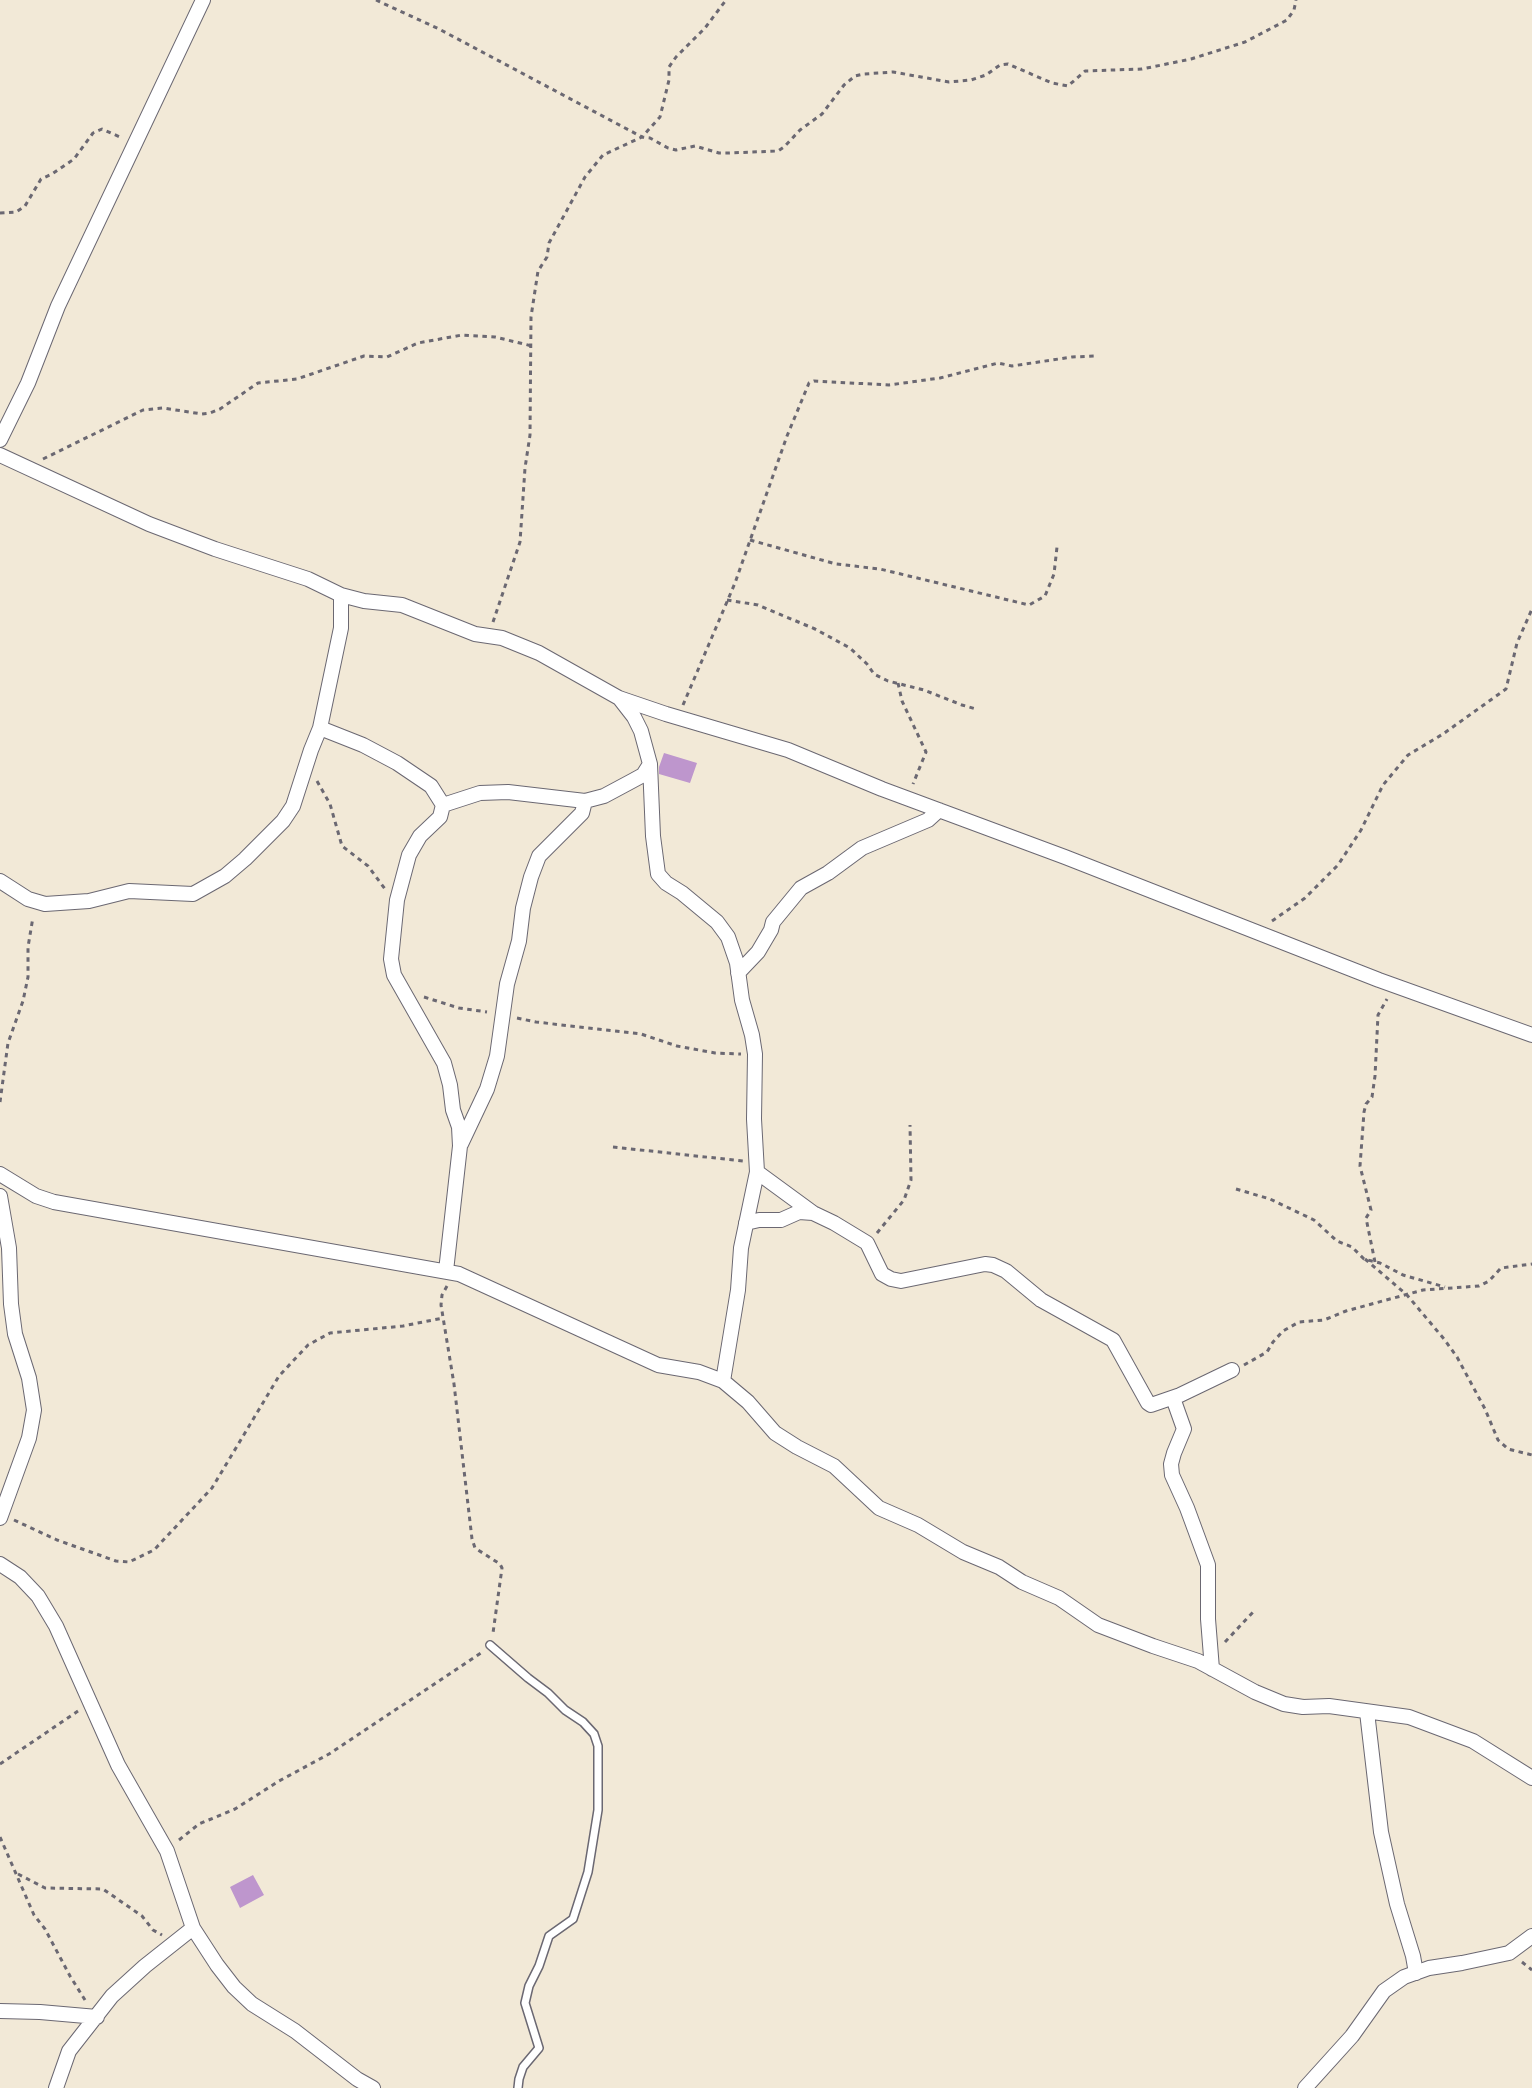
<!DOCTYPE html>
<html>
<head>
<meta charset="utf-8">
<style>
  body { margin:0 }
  canvas { display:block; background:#f2e9d7 }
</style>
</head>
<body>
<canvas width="1532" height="2088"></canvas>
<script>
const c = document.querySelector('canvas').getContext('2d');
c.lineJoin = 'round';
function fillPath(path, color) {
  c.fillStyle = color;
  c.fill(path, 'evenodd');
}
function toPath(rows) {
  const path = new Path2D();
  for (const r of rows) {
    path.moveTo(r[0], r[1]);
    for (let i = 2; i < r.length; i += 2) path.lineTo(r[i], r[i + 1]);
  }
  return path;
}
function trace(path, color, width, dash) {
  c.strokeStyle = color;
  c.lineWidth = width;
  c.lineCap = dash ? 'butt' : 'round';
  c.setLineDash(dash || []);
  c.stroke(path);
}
const building = toPath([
  [664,753,697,763,690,783,659,774,659,767],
  [253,1875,264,1895,240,1908,230,1887]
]);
const path = toPath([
  [376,0,439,29,642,137,650,138,668,148,676,150,695,146,719,153,728,153,778,151,784,147,800,130,822,114,844,85,855,76,864,74,893,72,949,82,971,80,986,75,1000,65,1008,64,1052,83,1068,86,1085,71,1142,69,1191,59,1245,42,1287,20,1294,10,1296,0],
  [0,213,16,212,25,206,41,179,52,174,74,159,93,133,102,129,120,137],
  [43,459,143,410,163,408,202,414,210,413,220,409,258,383,297,379,364,356,387,357,418,343,462,335,495,337,532,346],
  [750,540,836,564,880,569,1029,605,1045,596,1054,574,1057,547],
  [727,600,758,605,815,629,850,648,867,664,874,674,888,681,924,690,962,705,976,709],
  [493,622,520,542,525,468,530,435,531,317,538,271,547,257,549,243,585,177,603,155,642,137,660,117,669,80,669,67,676,57,705,28,726,0],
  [898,683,902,701,926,752,913,784],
  [683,705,735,583,787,436,809,383,814,381,889,385,940,378,998,363,1012,366,1072,357,1095,356],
  [317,781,330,804,342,846,368,866,385,889],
  [1272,921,1305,898,1338,865,1361,830,1383,785,1408,755,1443,734,1506,689,1517,643,1532,609],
  [424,997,459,1008,487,1012],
  [517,1018,536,1022,641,1034,677,1046,715,1053,741,1054],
  [0,1102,8,1043,23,1001,28,977,28,947,33,917],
  [613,1147,743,1161],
  [1236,1189,1270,1199,1314,1220,1337,1241,1352,1247,1364,1259,1380,1263,1403,1275,1445,1287],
  [877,1233,904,1200,911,1180,910,1125],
  [1365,1259,1407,1295,1444,1339,1457,1357,1485,1409,1498,1440,1508,1449,1532,1455],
  [1375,1262,1366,1218,1371,1210,1360,1166,1364,1112,1366,1104,1372,1097,1375,1076,1378,1015,1387,999],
  [447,1286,442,1295,441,1305,454,1384,472,1539,475,1548,500,1564,502,1568,493,1633],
  [1244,1365,1267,1352,1273,1342,1283,1331,1299,1322,1324,1320,1346,1311,1423,1290,1479,1286,1489,1281,1501,1268,1532,1264],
  [14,1520,57,1540,116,1561,129,1562,154,1550,212,1488,279,1376,308,1345,330,1333,403,1326,443,1318],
  [1225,1642,1254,1611],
  [0,1764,78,1711],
  [0,1837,34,1915,45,1929,70,1976,85,2000],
  [179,1840,199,1824,235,1809,279,1781,329,1754,481,1653],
  [18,1874,45,1888,103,1889,142,1916,153,1930,162,1935],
  [1522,1962,1532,1970]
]);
const lane = toPath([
  [490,1645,528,1678,548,1693,565,1710,583,1722,594,1734,598,1746,598,1810,588,1872,573,1919,549,1936,539,1966,529,1986,525,2003,539,2048,523,2067,519,2079,518,2088]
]);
const street = toPath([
  [0,440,28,383,58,306,203,0],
  [0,455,149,524,215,549,308,579,341,595,364,601,402,605,475,634,502,638,539,653,619,698,666,714,788,750,882,789,1065,857,1379,980,1532,1035],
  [620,699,634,717,641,731,650,764,653,836,658,874,666,883,682,893,717,922,728,937,737,963,742,1000,752,1035,755,1054,754,1119,757,1172,741,1248,738,1290,723,1381],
  [320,728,363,745,397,763,431,786,443,805,440,817,420,836,409,855,397,900,391,959,394,975,444,1063,450,1085,453,1110,459,1127,460,1146,446,1271],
  [443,805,480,793,508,792,585,801,604,796,632,781,643,775,650,764],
  [0,881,28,899,45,904,89,901,129,891,193,894,225,876,245,859,283,821,293,806,311,750,320,728,341,628,341,595],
  [738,973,758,952,771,930,773,922,801,888,828,873,862,848,928,820,939,810],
  [461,1144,487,1089,497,1056,507,984,519,941,523,908,531,877,539,856,582,813,585,801],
  [757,1172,813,1213,834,1223,867,1243,882,1274,891,1279,901,1281,985,1264,993,1265,1006,1271,1041,1300,1113,1340,1148,1403,1151,1405,1180,1395,1232,1370],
  [0,1174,36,1196,54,1202,459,1274,658,1365,699,1372,723,1381,748,1402,775,1433,797,1447,834,1466,879,1508,918,1525,963,1552,999,1567,1022,1582,1059,1598,1098,1625,1153,1646,1198,1661,1255,1692,1284,1704,1303,1707,1329,1706,1409,1717,1473,1741,1532,1778],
  [0,1196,9,1248,11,1304,15,1334,29,1378,34,1410,29,1438,0,1518],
  [746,1223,759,1220,781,1220,799,1212,813,1213],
  [1173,1398,1184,1429,1174,1453,1171,1464,1172,1475,1187,1508,1208,1565,1208,1619,1212,1669],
  [0,1564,20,1577,38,1596,56,1626,118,1765,167,1851,193,1928,217,1965,234,1987,252,2004,295,2031,357,2079,373,2088],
  [1367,1712,1381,1832,1397,1904,1413,1956,1416,1973],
  [0,2011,40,2012,97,2017],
  [56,2088,69,2051,112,1996,145,1966,193,1928],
  [1305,2088,1352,2036,1384,1991,1404,1977,1429,1968,1462,1963,1509,1953,1532,1936]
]);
fillPath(building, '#be96cd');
trace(lane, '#6b6872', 10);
trace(street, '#6b6872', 16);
trace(path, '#6b6872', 3, [4.5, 4.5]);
trace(lane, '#fff', 7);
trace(street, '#fff', 14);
</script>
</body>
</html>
